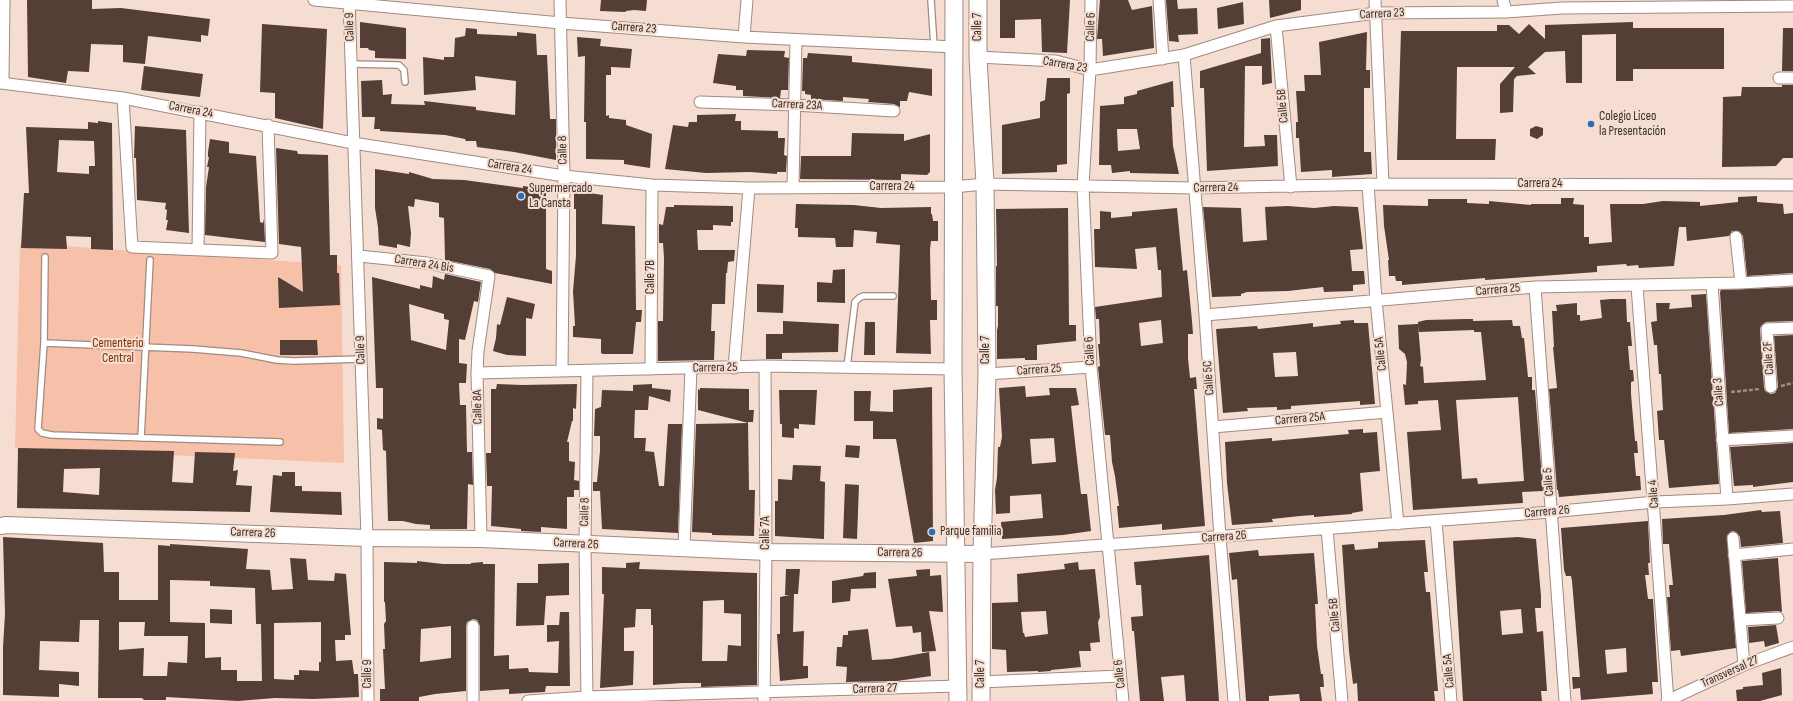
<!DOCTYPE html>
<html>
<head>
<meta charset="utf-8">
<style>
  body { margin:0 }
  canvas { display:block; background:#f6ddd1 }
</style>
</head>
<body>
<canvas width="1793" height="701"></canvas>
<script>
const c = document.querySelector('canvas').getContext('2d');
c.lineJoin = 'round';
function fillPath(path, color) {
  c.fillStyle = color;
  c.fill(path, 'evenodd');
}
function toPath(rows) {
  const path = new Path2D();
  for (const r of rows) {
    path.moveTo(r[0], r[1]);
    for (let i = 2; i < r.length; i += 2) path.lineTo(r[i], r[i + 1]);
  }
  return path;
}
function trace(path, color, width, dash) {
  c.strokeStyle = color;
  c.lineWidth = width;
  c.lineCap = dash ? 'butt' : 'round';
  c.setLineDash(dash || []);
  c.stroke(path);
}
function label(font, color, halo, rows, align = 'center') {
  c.font = font + ' "Sofia Sans Condensed",sans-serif';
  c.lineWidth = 4;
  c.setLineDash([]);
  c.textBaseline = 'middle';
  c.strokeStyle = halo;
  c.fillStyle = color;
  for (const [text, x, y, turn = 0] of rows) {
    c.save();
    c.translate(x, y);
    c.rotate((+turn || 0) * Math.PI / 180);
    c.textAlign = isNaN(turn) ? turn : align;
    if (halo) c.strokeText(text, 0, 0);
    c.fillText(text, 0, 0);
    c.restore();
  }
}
const green = toPath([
  [20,243,341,265,344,463,15,448]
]);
const building = toPath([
  [27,0,92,0,92,9,121,8,210,19,208,36,201,35,201,42,148,36,145,64,123,62,123,45,91,44,89,72,68,71,66,83,28,77],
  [601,0,647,0,646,11,634,10,626,11,625,12,600,11],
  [1000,0,1070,0,1067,53,1042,52,1041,19,1015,20,1015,38,1000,38],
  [1100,0,1128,0,1132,10,1152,6,1154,48,1103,56,1102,39,1097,39],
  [1166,0,1177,0,1178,9,1197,8,1198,34,1178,35,1179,42,1169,41],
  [1269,0,1301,0,1301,10,1270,18],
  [1243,2,1244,24,1218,29,1217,8],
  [360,22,406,28,406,59,375,58,375,51,369,50,368,48,360,48],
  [1633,22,1633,28,1724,28,1724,69,1633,69,1633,81,1616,81,1616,34,1582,35,1582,83,1566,83,1565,51,1545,52,1528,67,1536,74,1517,76,1514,79,1513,112,1500,113,1500,84,1515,67,1457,67,1456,139,1496,139,1495,160,1397,160,1401,31,1497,31,1497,25,1509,25,1519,34,1529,24,1545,39,1545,25],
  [262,24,327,29,323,129,275,118,275,93,260,92],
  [466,28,477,29,477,34,517,36,517,32,536,34,537,55,547,55,550,119,556,119,556,160,514,152,477,147,476,141,466,141,465,139,445,135,380,131,380,129,374,129,375,117,362,117,361,81,382,80,383,95,392,94,391,104,425,105,424,101,476,107,476,110,515,115,516,81,475,76,476,90,424,95,423,57,444,60,444,57,454,57,455,38,465,36],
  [1783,28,1793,28,1793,71,1782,71],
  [1367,32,1366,70,1370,70,1370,88,1364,88,1364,152,1371,152,1372,174,1332,177,1332,170,1301,172,1299,138,1296,138,1296,122,1298,122,1296,91,1305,91,1304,75,1321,75,1319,42],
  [577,37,601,39,600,46,632,49,630,68,611,67,611,75,606,75,606,116,609,115,609,118,626,120,626,125,652,134,650,168,624,164,624,160,586,159,586,122,584,122,585,56,578,57],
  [1270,38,1272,83,1262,85,1262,66,1245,66,1244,147,1265,146,1264,135,1277,135,1278,166,1207,171,1204,88,1200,88,1200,71,1261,53,1261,39],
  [747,50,785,51,784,57,789,58,788,90,781,90,780,98,743,96,743,90,736,90,736,86,713,83,718,54,746,56],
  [808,53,852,56,852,62,932,69,932,96,909,92,907,101,900,101,900,107,894,104,868,102,869,99,855,98,843,97,843,101,811,99,811,95,805,94,805,91,802,91,803,58,807,58],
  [144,66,203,74,200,97,141,90],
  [1047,78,1070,78,1070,93,1067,94,1067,164,1057,165,1057,172,1002,174,1002,125,1040,118,1040,102,1045,100],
  [1173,81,1174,107,1171,107,1173,146,1179,174,1130,173,1130,171,1112,173,1111,165,1099,165,1100,106,1124,104,1124,97,1137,94,1137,91],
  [1117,129,1137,129,1140,149,1118,151],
  [1782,85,1793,85,1793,158,1783,158,1776,166,1722,167,1723,97,1741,96,1742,87,1782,87],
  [736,114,735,121,741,121,741,130,778,131,778,138,785,138,784,155,787,156,786,172,777,172,777,174,750,172,706,173,665,169,673,125,688,127,689,122,697,122,697,115],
  [98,121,112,123,113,250,91,249,91,237,66,236,67,249,21,248,24,193,29,193,26,127,88,129,88,122,98,123],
  [59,140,94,141,95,166,89,166,89,174,57,172],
  [135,126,186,130,189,233,166,230,168,220,166,220,167,210,165,209,166,203,137,200,136,158,134,158],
  [1536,126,1543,128,1543,135,1537,139,1530,136,1530,129],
  [852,133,904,134,904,141,930,134,930,172,927,175,901,174,901,180,800,179,801,156,851,156],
  [210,139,229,142,229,153,256,156,260,222,263,223,264,219,265,242,205,235,206,187,209,167,207,167,209,157,208,157,208,152],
  [276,148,297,151,298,154,328,155,330,255,337,255,337,273,339,273,340,305,279,308,278,277,303,292,301,247,279,244],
  [375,169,409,174,409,172,433,179,464,180,523,188,523,186,546,189,546,269,552,271,552,284,495,273,490,269,445,260,444,218,439,217,439,203,415,199,414,207,408,206,411,233,410,247,397,244,397,248,379,245,378,227,375,208],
  [574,191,603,195,602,224,635,226,636,310,642,310,641,322,636,322,633,354,603,354,601,353,601,339,573,337,573,326,575,326,573,291,576,256,576,209,574,209],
  [1757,196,1757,202,1783,204,1784,214,1793,213,1793,273,1747,276,1743,236,1739,231,1732,231,1729,236,1687,241,1686,227,1679,227,1674,266,1639,268,1638,265,1627,266,1626,264,1597,266,1597,272,1485,280,1485,278,1402,285,1402,281,1396,281,1395,276,1389,276,1388,260,1389,260,1384,226,1383,205,1428,206,1428,199,1467,199,1467,203,1489,204,1489,201,1531,205,1531,204,1561,204,1561,198,1574,198,1573,204,1584,205,1584,237,1589,237,1589,244,1612,242,1610,204,1643,204,1663,201,1700,202,1700,206,1738,202,1738,197],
  [796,204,854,205,881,208,931,207,931,214,932,214,933,221,938,221,938,241,931,241,930,249,931,300,937,300,937,320,930,320,931,354,896,353,900,245,876,243,877,232,854,230,853,247,836,247,835,238,798,237,798,228,795,228],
  [674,205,733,206,733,222,731,222,731,226,713,225,713,230,697,230,698,250,735,250,734,261,728,262,727,273,726,273,725,304,712,304,711,331,715,331,714,360,658,361,658,321,663,321,664,258,663,243,659,243,659,224,663,225,666,207,674,207],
  [1288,206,1314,208,1334,206,1358,207,1363,249,1350,250,1352,271,1364,271,1365,284,1353,285,1353,291,1324,292,1323,287,1288,291,1247,292,1241,294,1241,296,1212,297,1203,207,1241,208,1243,242,1267,240,1265,207],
  [1068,208,1069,325,1076,325,1076,341,1037,345,1037,360,1025,360,1025,358,997,359,997,330,998,326,998,306,996,306,996,266,997,266,996,209],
  [1177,208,1183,271,1187,270,1192,321,1193,334,1188,334,1188,358,1190,378,1196,377,1197,389,1194,389,1205,526,1162,530,1162,524,1119,528,1117,506,1119,506,1115,476,1112,462,1110,435,1105,435,1104,425,1098,367,1100,366,1098,344,1100,344,1099,319,1096,319,1095,307,1162,297,1161,270,1158,270,1156,247,1135,249,1137,269,1095,267,1094,229,1100,229,1100,211,1111,212,1111,218,1132,216,1132,212],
  [1161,320,1163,343,1141,346,1139,323],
  [845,269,845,303,817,302,817,282,832,283,833,270],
  [445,274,481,282,478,302,474,301,465,340,459,339,459,363,467,364,466,383,459,383,460,405,466,405,467,452,472,452,473,485,468,484,467,529,430,529,430,525,416,524,403,521,388,521,386,451,383,450,382,430,377,429,377,418,383,419,383,388,376,388,372,277,420,289,420,285,432,288,433,276,444,280],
  [409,304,444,314,444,319,449,320,446,350,411,340],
  [757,284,784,285,783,313,757,312],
  [1793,287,1793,321,1766,322,1761,326,1760,329,1764,387,1765,391,1771,394,1775,393,1778,387,1774,336,1793,335,1793,429,1729,433,1720,292,1721,290],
  [1706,294,1719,484,1669,488,1664,440,1659,440,1657,411,1663,410,1661,374,1659,374,1657,345,1654,345,1651,322,1657,321,1656,303,1670,303,1669,309,1692,307,1691,295],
  [507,297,535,304,532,319,526,318,526,356,507,355,493,351,496,338,497,324,500,325],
  [1611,299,1626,299,1627,322,1630,322,1632,346,1628,346,1630,370,1633,370,1634,381,1631,382,1631,394,1635,441,1637,441,1638,453,1634,453,1636,476,1640,476,1641,490,1559,497,1558,490,1557,490,1549,389,1557,388,1553,347,1554,347,1552,311,1557,311,1556,305,1577,303,1577,315,1580,315,1580,321,1602,318,1600,300],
  [1465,319,1473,319,1473,321,1512,320,1513,326,1520,326,1522,338,1524,338,1528,377,1532,377,1532,390,1535,390,1543,491,1522,492,1523,503,1413,510,1407,432,1441,430,1438,400,1418,401,1418,404,1405,405,1403,384,1406,385,1407,362,1405,354,1399,349,1398,325,1418,324,1418,322,1426,320],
  [1418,325,1419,332,1474,330,1474,332,1481,332,1486,380,1424,383,1423,367,1420,366,1421,360],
  [1518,397,1524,481,1478,484,1477,478,1462,479,1456,400],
  [1354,320,1354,323,1368,323,1375,404,1360,405,1360,401,1291,406,1291,409,1277,410,1277,407,1247,408,1248,411,1223,413,1216,329,1257,326,1258,329,1313,323,1313,327,1341,324,1340,321],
  [1296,352,1298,376,1275,377,1273,353],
  [783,321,839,324,838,352,782,353,782,359,766,359,766,334,783,334],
  [865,322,875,322,875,355,864,355],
  [280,340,317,340,318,355,280,355],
  [497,384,522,385,577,384,576,409,573,408,573,421,572,421,567,442,569,442,569,461,575,462,574,480,579,481,579,490,574,490,574,497,567,497,567,529,541,527,541,532,521,531,521,529,491,526,492,486,487,486,486,453,491,453,491,389,496,389],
  [652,384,652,388,671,390,670,402,649,396,648,410,635,410,634,438,646,438,645,451,654,452,659,486,664,486,668,424,682,424,678,533,602,529,600,491,593,491,593,482,597,482,600,451,600,436,594,436,595,409,601,407,602,390,633,391,633,385],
  [1025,386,1026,397,1050,395,1049,388,1076,388,1079,405,1071,406,1075,442,1081,494,1087,494,1091,531,1063,535,1002,539,1001,522,1043,518,1041,494,1010,496,1010,513,996,514,995,490,997,478,998,447,1000,447,1002,437,999,388],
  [1054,438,1056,462,1032,464,1030,439],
  [932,387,933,541,914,543,896,439,873,439,873,421,854,421,854,391,871,391,870,411,893,412,893,390],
  [700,388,749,389,749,410,754,410,753,422,748,422,749,490,755,490,754,536,712,535,712,533,692,532,696,424,748,423,698,410,698,389,700,390],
  [779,390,817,390,815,425,799,424,799,429,794,428,794,438,782,437,782,424,780,424],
  [1363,429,1363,433,1377,432,1380,471,1360,473,1363,511,1352,513,1352,514,1314,517,1314,515,1300,516,1272,519,1273,522,1232,525,1227,483,1225,442,1272,438,1272,441,1349,434,1348,430],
  [1793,443,1793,482,1753,487,1753,485,1734,486,1730,447],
  [846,445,860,446,859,458,845,457],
  [18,448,174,451,172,482,193,483,195,452,235,453,233,471,238,470,236,485,252,486,250,512,17,508],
  [100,468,99,495,63,492,64,469],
  [793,465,821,466,820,481,825,482,824,539,775,536,775,501,778,501,778,479,792,480],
  [282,472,295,472,295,486,302,486,302,491,341,492,342,515,270,512,273,475,282,476],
  [845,484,859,485,857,539,843,538],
  [1761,510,1762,512,1780,511,1783,543,1741,547,1740,537,1736,532,1732,531,1727,535,1736,648,1681,656,1680,650,1671,651,1667,597,1670,597,1669,585,1673,585,1669,544,1663,544,1662,519,1724,515],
  [1648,521,1650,563,1648,563,1649,575,1645,575,1648,599,1653,599,1658,682,1652,682,1653,694,1581,700,1580,688,1573,689,1572,677,1580,677,1572,581,1571,576,1566,576,1564,570,1561,528],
  [1626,648,1627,672,1607,674,1605,650],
  [3,537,103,543,104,572,119,572,119,600,158,600,158,545,170,546,170,544,248,549,246,569,270,570,272,590,293,589,290,558,306,559,308,580,334,581,335,573,346,574,351,635,345,635,345,640,335,640,336,661,352,660,354,674,358,674,359,697,314,699,275,698,238,701,166,697,166,700,144,700,142,698,98,698,99,620,80,620,79,642,40,641,39,670,79,672,79,686,59,684,59,697,3,695,3,647,5,614],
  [170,580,210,581,210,586,255,588,256,624,261,624,262,681,237,681,237,670,221,670,221,657,205,658,205,623,170,622],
  [119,622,145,622,144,636,188,636,187,663,168,662,167,676,143,676,144,648,119,650],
  [321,622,321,662,319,662,319,671,299,670,299,675,294,675,294,680,274,679,274,623],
  [1518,537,1536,539,1541,596,1541,608,1535,608,1537,632,1543,631,1547,691,1541,691,1542,701,1463,701,1453,541],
  [1521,609,1523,633,1502,635,1500,611],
  [1425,540,1428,572,1424,572,1426,592,1430,592,1438,691,1434,691,1435,701,1358,701,1357,683,1353,684,1349,651,1342,545,1354,544,1355,550,1378,548,1378,542],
  [1258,550,1259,556,1314,553,1318,604,1315,604,1317,646,1321,674,1323,674,1324,687,1320,687,1322,701,1300,701,1299,694,1269,696,1269,701,1246,701,1237,579,1232,580,1229,553],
  [1209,555,1219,701,1186,701,1184,675,1161,677,1164,701,1140,701,1134,631,1132,631,1131,617,1143,616,1141,585,1136,585,1134,562],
  [1778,558,1782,612,1778,611,1746,613,1742,561],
  [417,561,443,564,471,564,471,563,483,562,483,564,495,564,494,656,509,655,509,669,528,668,529,672,558,673,559,641,547,642,547,625,559,625,560,612,569,612,570,686,546,686,545,692,509,694,509,689,480,691,480,626,477,620,473,619,467,622,466,626,466,691,435,694,419,697,419,701,380,701,380,689,385,689,383,649,385,649,384,624,386,621,385,602,384,602,384,562,417,563],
  [451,626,451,658,420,662,421,629],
  [640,562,639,569,757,573,757,685,701,687,701,683,682,683,653,685,653,625,651,625,651,609,636,609,635,627,624,628,624,651,634,651,633,685,600,688,604,594,602,594,602,567,626,568,626,563],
  [724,600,724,613,741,614,741,646,728,645,727,661,702,661,703,601],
  [1078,562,1079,570,1095,569,1100,617,1098,622,1100,642,1090,643,1091,651,1079,651,1081,667,1051,670,1051,671,1038,672,1038,671,1007,672,1006,650,992,649,992,603,1018,602,1017,574,1065,569,1064,564],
  [1046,611,1048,634,1025,637,1024,633,1023,633,1021,612],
  [569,563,569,595,546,596,544,625,516,626,517,583,538,583,538,564],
  [786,569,800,569,798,594,794,594,793,632,804,631,803,666,808,666,808,678,780,681,777,634,780,634,780,597,790,595,785,595],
  [930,569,930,576,941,575,943,612,929,611,936,651,922,652,921,632,913,633,912,626,896,627,888,579,917,576,916,570],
  [876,572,876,588,851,589,850,601,832,603,832,581,863,576,864,573],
  [210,609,232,610,232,624,210,623],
  [1776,625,1779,643,1765,647,1764,641,1749,643,1748,627],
  [868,629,872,660,891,659,929,652,931,676,897,681,846,682,847,667,836,666,837,647,842,647,843,635,848,635,848,631],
  [1781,668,1782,695,1760,701,1737,701,1736,690,1743,689,1743,687,1763,685,1762,673]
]);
const path = toPath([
  [1781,386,1793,383],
  [1731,392,1760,389]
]);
const lane = toPath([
  [931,0,934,46],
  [351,64,399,65,404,70,405,82],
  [45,257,44,343,38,429,42,433,52,435,280,442],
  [44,343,193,349,241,353,277,360,294,361,361,359],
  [847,367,855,302,859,298,863,296,893,296],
  [141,438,150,260]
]);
const street = toPath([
  [314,0,561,23,744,37,955,47],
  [349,0,367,538,368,701],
  [560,0,564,176,562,371],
  [1091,0,1090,70,1083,186,1091,367,1123,701],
  [1159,0,1163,59],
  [1375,0,1383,184],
  [1503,0,1506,12],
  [1276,26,1291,187],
  [744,37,747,0],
  [1184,55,1205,315,1220,537,1234,701],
  [978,57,1056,61,1090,70,1184,55,1276,26,1376,13,1506,12,1562,8,1793,6],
  [1779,78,1793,78],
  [0,83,123,98,353,143,564,176,652,185,749,188,953,187,985,184,1194,188,1383,184,1793,185],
  [123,98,132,247,272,253,268,125],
  [700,102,794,105,894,111],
  [1368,184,1376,300,1398,524],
  [793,187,796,40],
  [1736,237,1741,283],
  [198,250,200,112],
  [359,256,427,263,489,276,478,351,477,373,481,539],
  [1712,284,1727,499],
  [1637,286,1668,701],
  [1535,287,1565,701],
  [1205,315,1535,287,1741,283,1793,280],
  [734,368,749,188],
  [651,369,652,185],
  [477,373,765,366,953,369],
  [987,374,1091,367],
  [1771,387,1767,329,1793,328],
  [1213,427,1387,412],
  [1722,440,1793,436],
  [1436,521,1451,701],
  [1327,529,1342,701],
  [1733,538,1744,665],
  [684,548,691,368],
  [982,554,1551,512,1655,502,1727,499,1793,494],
  [1734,555,1793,549],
  [1740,620,1778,618],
  [980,682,1120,676],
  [473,701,473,626],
  [528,701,587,697,958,686],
  [587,701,585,544,587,371],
  [764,701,766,552,765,366],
  [1667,701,1744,665,1793,647]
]);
const secondary = toPath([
  [0,526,6,525,367,538,481,539,766,552,982,554]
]);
const primary = toPath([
  [954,0,953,369,958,701],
  [978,0,978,57,985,184,987,374,982,554,981,701],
  [0,79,1,0]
]);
const markers = [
  [1591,124,4,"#286cbd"],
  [521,196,4,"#286cbd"],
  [932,532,4,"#286cbd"]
];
const streetNames = [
  ["Carrera 23",1382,14,-3],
  ["Calle 9",350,27,-92],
  ["Calle 7",978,27,-90],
  ["Calle 6",1091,27,-89],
  ["Carrera 23",634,28,4],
  ["Carrera 23",1065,65,10],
  ["Carrera 23A",797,105,3],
  ["Calle 5B",1283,106,-95],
  ["Carrera 24",191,110,11],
  ["Calle 8",563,150,-91],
  ["Carrera 24",510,167,9],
  ["Carrera 24",1540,184],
  ["Carrera 24",892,187],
  ["Carrera 24",1216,188,-1],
  ["Carrera 24 Bis",424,264,9],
  ["Calle 7B",651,277,-90],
  ["Carrera 25",1498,290,-5],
  ["Calle 9",361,350,-92],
  ["Calle 7",986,350,-90],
  ["Calle 6",1090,351,-93],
  ["Calle 5A",1381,354,-96],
  ["Calle 2F",1769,358,-94],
  ["Carrera 25",715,368,-1],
  ["Carrera 25",1039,370,-4],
  ["Calle 5C",1209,378,-94],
  ["Calle 3",1719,392,-94],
  ["Calle 8A",478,407,-91],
  ["Carrera 25A",1300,419,-5],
  ["Calle 5",1549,482,-94],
  ["Calle 4",1654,494,-94],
  ["Calle 8",585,512,-89],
  ["Carrera 26",1547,512,-5],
  ["Carrera 26",253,533,2],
  ["Calle 7A",766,533,-90],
  ["Carrera 26",1224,537,-4],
  ["Carrera 26",576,544,3],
  ["Carrera 26",900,553,1],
  ["Calle 5B",1335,615,-95],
  ["Calle 5A",1449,671,-95],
  ["Transversal 27",1730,672,-24],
  ["Calle 9",368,674,-90],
  ["Calle 7",981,674,-90],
  ["Calle 6",1120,674,-96],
  ["Carrera 27",875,689,-2]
];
const poiNames = [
  ["Colegio Liceo",1599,117],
  ["la Presentación",1599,132],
  ["Supermercado",529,189],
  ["La Cansta",529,204],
  ["Parque familia",940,532]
];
const parkNames = [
  ["Cementerio",118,344],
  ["Central",118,359]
];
fillPath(green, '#f7c0a8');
fillPath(building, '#543f36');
trace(lane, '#a18a80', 8);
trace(street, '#a18a80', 13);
trace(secondary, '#a18a80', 18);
trace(primary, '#a18a80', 19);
trace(path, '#9f8d84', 2.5, [4, 2]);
trace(lane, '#fff', 5.5);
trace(street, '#fff', 11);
trace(secondary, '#fff', 16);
trace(primary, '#fff', 17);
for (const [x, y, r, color] of markers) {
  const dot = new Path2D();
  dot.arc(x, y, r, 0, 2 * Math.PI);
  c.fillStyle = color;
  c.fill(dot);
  trace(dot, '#f6ddd1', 1.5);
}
label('13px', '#382f2a', '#f6ddd1', streetNames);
label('13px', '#382f2a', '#f6ddd1', poiNames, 'left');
label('13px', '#7d3000', '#f6ddd1', parkNames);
</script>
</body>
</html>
